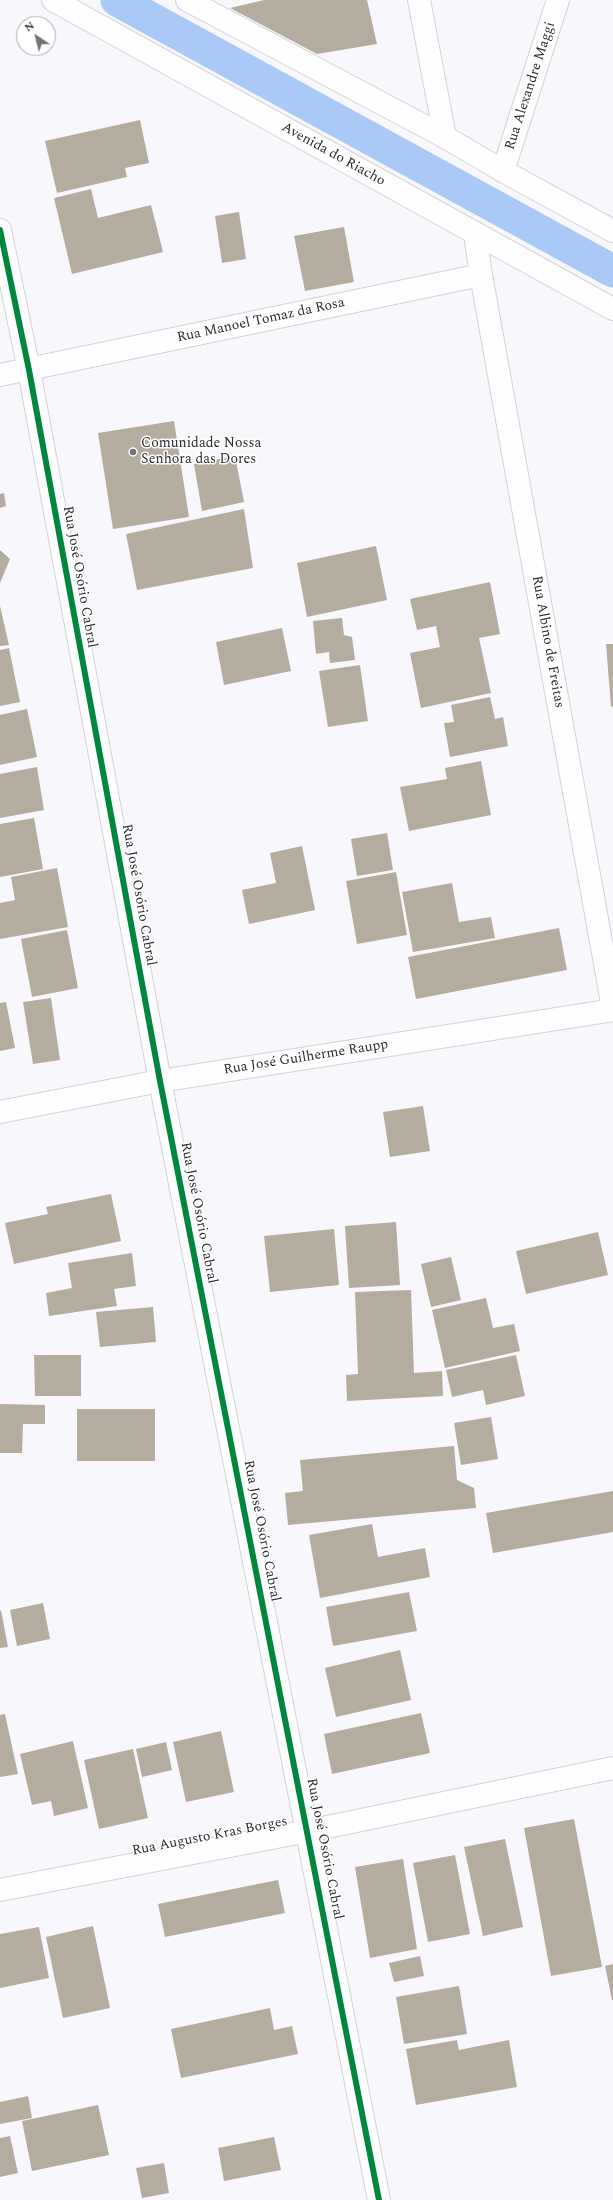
<!DOCTYPE html>
<html>
<head>
<meta charset="utf-8">
<style>
  body { margin:0 }
  #map { position:relative; width:613px; height:2200px; overflow:hidden; background:#f8f8fc; font-family:Spectral,serif }
  canvas { display:block }
  .north { position:absolute; left:16px; top:16px; width:40px; height:40px; box-sizing:border-box; background:#fff; border:1px solid #aaaaab; border-radius:50%; rotate:325deg; font-size:11px; font-weight:700; line-height:16px; text-align:center; color:#2b2b2e }
  .north::after { content:''; display:block; margin:auto; width:14px; height:18px; background:#737376; clip-path:polygon(50% 0,100% 100%,50% 72%,0 100%) }
</style>
</head>
<body>
<div id="map">
<canvas width="613" height="2200"></canvas>
<div class="north">N</div>
</div>
<script>
const c = document.querySelector('canvas').getContext('2d');
c.lineJoin = 'round';
function toPath(rows) {
  const path = new Path2D();
  for (const r of rows) {
    path.moveTo(r[0], r[1]);
    for (let i = 2; i < r.length; i += 2) path.lineTo(r[i], r[i + 1]);
  }
  return path;
}
function trace(path, color, width, dash) {
  c.strokeStyle = color;
  c.lineWidth = width;
  c.lineCap = dash ? 'butt' : 'round';
  c.setLineDash(dash || []);
  c.stroke(path);
}
function fillPath(path, color) {
  c.fillStyle = color;
  c.fill(path, 'evenodd');
}
function label(font, color, halo, rows, align = 'center') {
  c.font = font + ' Spectral,serif';
  c.lineWidth = 3;
  c.setLineDash([]);
  c.textBaseline = 'middle';
  c.strokeStyle = halo;
  c.fillStyle = color;
  for (const [text, x, y, turn = 0] of rows) {
    c.save();
    c.translate(x, y);
    c.rotate((+turn || 0) * Math.PI / 180);
    c.textAlign = isNaN(turn) ? turn : align;
    if (halo) c.strokeText(text, 0, 0);
    c.fillText(text, 0, 0);
    c.restore();
  }
}
const canal = toPath([
  [117,0,613,271]
]);
const building = toPath([
  [264,0,367,0,377,44,317,54,230,8],
  [140,120,149,163,125,168,127,177,57,193,45,141],
  [91,189,98,218,151,205,163,252,72,274,54,198],
  [239,212,246,259,222,263,215,216],
  [344,227,354,282,305,291,294,236],
  [174,421,189,517,113,529,98,433],
  [235,456,244,502,202,511,194,464],
  [4,493,6,506,0,508,0,494],
  [244,509,253,568,137,590,126,534],
  [376,546,387,600,307,617,297,563],
  [0,550,10,559,0,583],
  [490,582,500,634,479,638,491,693,421,708,410,653,440,647,436,626,417,630,410,599],
  [0,606,9,645,0,646],
  [342,618,344,635,352,637,355,660,330,663,329,652,316,654,313,621],
  [282,628,291,671,224,685,216,642],
  [606,644,613,644,613,706,611,707],
  [9,648,20,702,0,706,0,650],
  [360,665,368,721,328,727,319,671],
  [490,697,495,719,503,717,508,746,450,757,444,723,454,722,451,705],
  [27,709,37,757,0,765,0,715],
  [481,761,491,815,409,831,400,787,447,779,445,768],
  [37,767,44,810,0,818,0,774],
  [34,818,43,869,0,877,0,824],
  [387,833,393,870,357,876,351,839],
  [302,846,315,910,249,924,242,890,276,883,270,853],
  [57,868,68,927,0,939,0,903,15,900,11,877],
  [396,872,407,935,357,944,346,881],
  [452,883,459,922,491,917,495,938,413,952,402,892],
  [559,928,567,970,416,999,408,957],
  [67,930,78,988,32,997,21,939],
  [51,998,60,1060,33,1064,23,1002],
  [6,1002,15,1048,0,1051,0,1003],
  [423,1106,430,1151,390,1157,383,1112],
  [111,1194,121,1241,14,1264,5,1223,48,1214,46,1207],
  [396,1222,400,1285,349,1288,345,1226],
  [334,1229,339,1285,270,1292,264,1236],
  [598,1232,608,1275,526,1294,516,1251],
  [132,1253,136,1286,114,1289,117,1306,49,1316,46,1293,72,1288,68,1263],
  [451,1257,461,1300,431,1307,421,1264],
  [411,1290,414,1373,442,1371,443,1396,347,1401,346,1375,358,1374,355,1292],
  [486,1298,493,1328,514,1324,520,1351,445,1368,432,1310],
  [153,1307,156,1342,100,1347,96,1312],
  [34,1355,81,1355,81,1396,35,1396],
  [516,1355,525,1396,486,1405,483,1390,452,1397,446,1370],
  [0,1404,45,1405,45,1424,23,1424,22,1453,0,1453],
  [77,1409,155,1409,155,1461,77,1461],
  [491,1417,498,1459,461,1465,454,1423],
  [454,1446,457,1480,474,1488,476,1508,288,1525,285,1493,303,1491,300,1460],
  [613,1491,613,1532,493,1553,486,1513],
  [372,1524,378,1557,425,1548,430,1577,320,1598,309,1535],
  [409,1592,417,1631,333,1646,326,1607],
  [43,1603,50,1639,17,1646,10,1610],
  [1,1610,8,1647,0,1648,0,1611],
  [400,1650,411,1700,336,1717,325,1668],
  [421,1713,430,1753,332,1774,324,1734],
  [5,1714,18,1774,0,1777,0,1715],
  [221,1731,234,1792,186,1802,173,1742],
  [73,1741,88,1808,54,1816,51,1801,32,1805,20,1754],
  [166,1742,172,1770,142,1777,136,1749],
  [133,1749,148,1818,99,1829,84,1760],
  [574,1819,602,1967,551,1976,524,1828],
  [505,1839,523,1927,483,1936,464,1847],
  [455,1855,470,1934,428,1942,413,1863],
  [403,1859,417,1949,370,1958,355,1867],
  [278,1880,285,1913,165,1937,158,1904],
  [93,1926,110,2008,63,2018,46,1937],
  [39,1927,49,1978,0,1988,0,1934],
  [420,1956,424,1976,394,1982,389,1963],
  [613,1964,613,2000,612,2000,605,1966],
  [459,1986,467,2034,404,2044,396,1997],
  [270,2008,274,2030,292,2026,298,2054,181,2078,171,2029],
  [457,2040,459,2050,509,2040,517,2087,416,2105,406,2049],
  [28,2096,32,2118,0,2124,0,2102],
  [98,2105,109,2155,32,2171,22,2121],
  [10,2136,18,2173,0,2177,0,2138],
  [274,2137,281,2170,224,2181,218,2148],
  [164,2163,169,2193,142,2198,136,2168]
]);
const minor = toPath([
  [419,0,445,137],
  [503,171,558,0],
  [481,275,613,1008],
  [0,375,481,275,475,234],
  [0,1112,160,1081,613,1010],
  [0,1890,308,1831,613,1768]
]);
const tertiary = toPath([
  [0,230,29,370,160,1081,379,2200]
]);
const secondary = toPath([
  [53,0,613,309],
  [187,0,445,137,503,171,613,231]
]);
const cycleway = toPath([
  [0,230,29,370,160,1081,379,2200]
]);
const markers = [
  [133,452,4,"#737376"]
];
const streetNames = [
  ["Rua Alexandre Maggi",531,86,-72],
  ["Avenida do Riacho",333,155,29],
  ["Rua Manoel Tomaz da Rosa",261,321,-12],
  ["Rua José Osório Cabral",79,577,80],
  ["Rua Albino de Freitas",547,642,80],
  ["Rua José Osório Cabral",138,895,80],
  ["Rua José Guilherme Raupp",306,1058,-9],
  ["Rua José Osório Cabral",198,1213,79],
  ["Rua José Osório Cabral",261,1531,79],
  ["Rua Augusto Kras Borges",210,1837,-11],
  ["Rua José Osório Cabral",324,1849,79]
];
const poiNames = [
  ["Comunidade Nossa",141,444],
  ["Senhora das Dores",141,460]
];
trace(canal, '#a9c9f6', 33);
fillPath(building, '#b3ac9f');
trace(minor, '#d2d2d6', 24);
trace(tertiary, '#d2d2d6', 24);
trace(secondary, '#d2d2d6', 24);
trace(minor, '#fefeff', 22);
trace(tertiary, '#fefeff', 22);
trace(secondary, '#fefeff', 22);
trace(cycleway, '#00873e', 6);
for (const [x, y, r, color] of markers) {
  const dot = new Path2D();
  dot.arc(x, y, r, 0, 2 * Math.PI);
  c.fillStyle = color;
  c.fill(dot);
  trace(dot, '#fff', 1.5);
}
label('14px', '#2b2b2e', '#fff', streetNames);
label('14px', '#2b2b2e', '#fff', poiNames, 'left');
</script>
</body>
</html>
